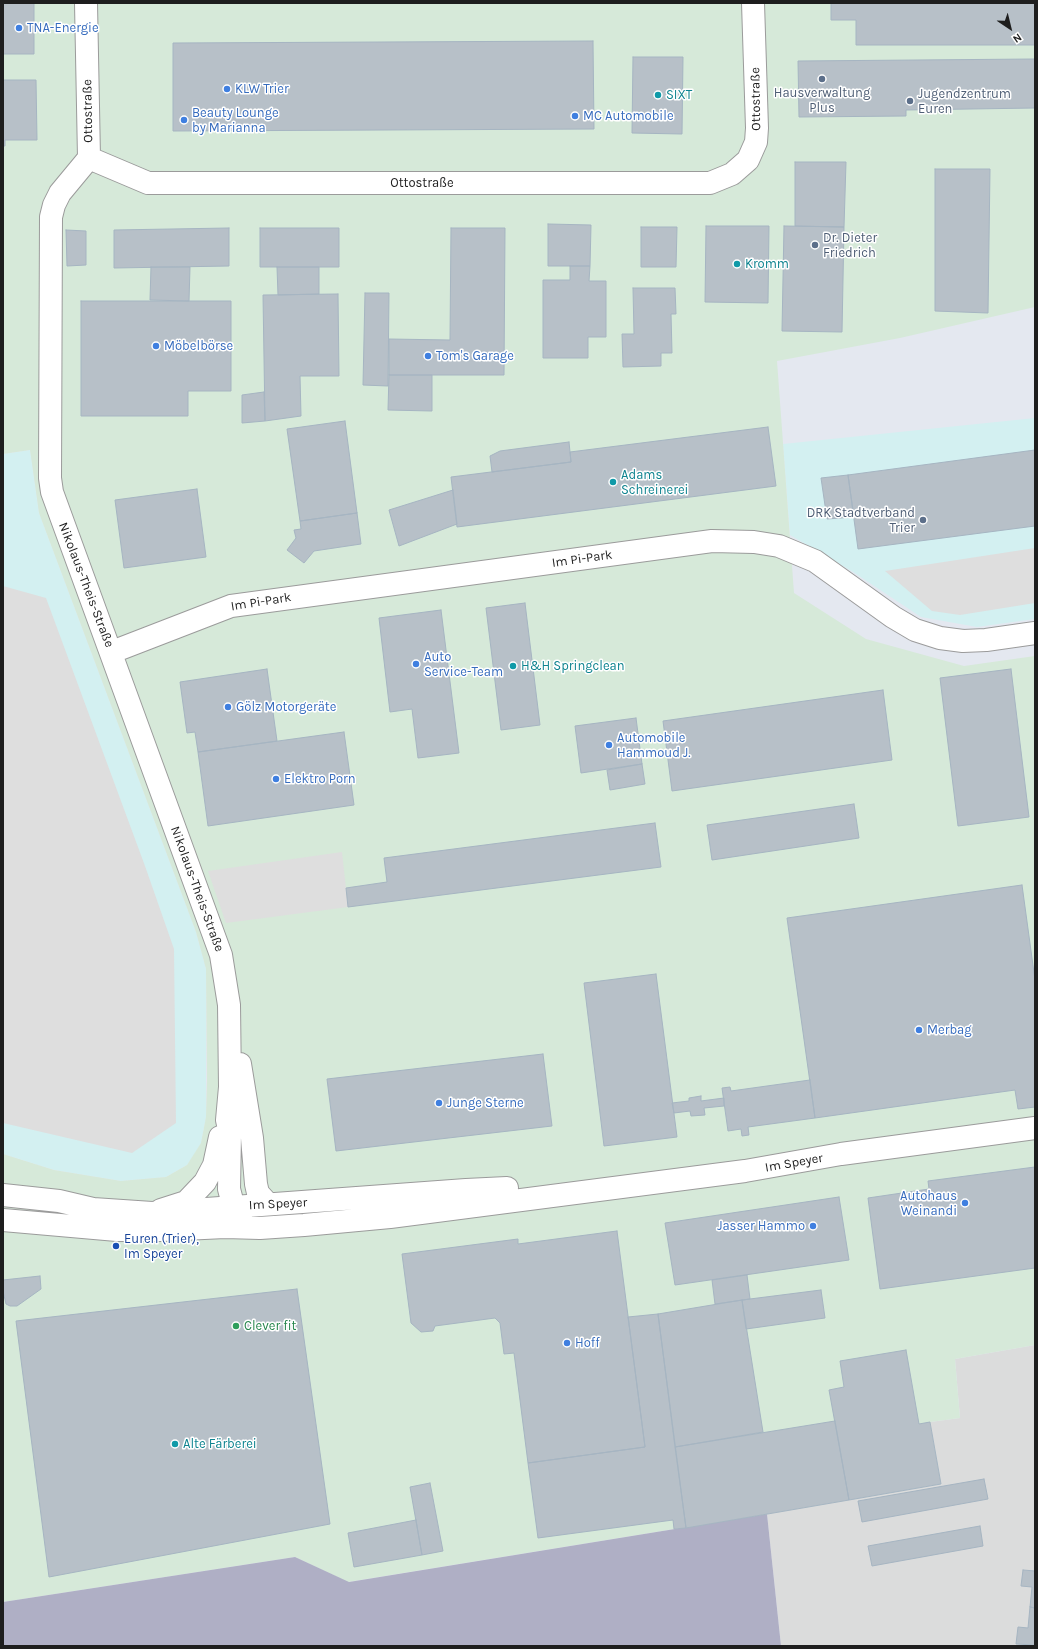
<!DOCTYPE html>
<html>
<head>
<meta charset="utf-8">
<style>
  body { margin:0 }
  #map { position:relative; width:1038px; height:1649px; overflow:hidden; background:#e4e8f0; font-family:Karla,sans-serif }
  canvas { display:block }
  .frame { position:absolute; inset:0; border:4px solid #1e1e1e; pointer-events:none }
  .north { position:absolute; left:990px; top:8px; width:40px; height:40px; -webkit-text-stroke:3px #fff; paint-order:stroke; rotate:145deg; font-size:11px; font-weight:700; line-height:16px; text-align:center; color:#1e1e1e }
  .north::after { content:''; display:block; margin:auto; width:14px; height:18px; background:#1e1e1e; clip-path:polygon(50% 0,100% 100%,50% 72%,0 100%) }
</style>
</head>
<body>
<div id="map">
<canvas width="1038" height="1649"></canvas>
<div class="frame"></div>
<div class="north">N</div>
</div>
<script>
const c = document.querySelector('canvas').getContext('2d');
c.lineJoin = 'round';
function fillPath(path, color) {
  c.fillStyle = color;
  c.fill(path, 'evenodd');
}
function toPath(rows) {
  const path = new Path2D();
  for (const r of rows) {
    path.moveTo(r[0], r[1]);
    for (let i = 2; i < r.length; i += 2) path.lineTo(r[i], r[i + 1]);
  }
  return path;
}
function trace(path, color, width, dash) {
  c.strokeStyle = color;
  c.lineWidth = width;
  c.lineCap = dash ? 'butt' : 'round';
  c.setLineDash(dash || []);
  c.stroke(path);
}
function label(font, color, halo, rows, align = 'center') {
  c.font = font + ' Karla,sans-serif';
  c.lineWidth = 3;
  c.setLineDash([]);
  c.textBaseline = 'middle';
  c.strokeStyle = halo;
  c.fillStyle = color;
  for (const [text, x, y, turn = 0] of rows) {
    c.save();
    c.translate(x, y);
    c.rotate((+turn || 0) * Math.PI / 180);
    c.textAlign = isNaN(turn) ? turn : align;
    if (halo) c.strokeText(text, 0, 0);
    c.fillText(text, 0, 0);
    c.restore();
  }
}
const residential = toPath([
  [1035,1345,1035,1646,781,1646,767,1514,941,1484,930,1422,960,1418,955,1359]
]);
const commercial = toPath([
  [1035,418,1035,619,977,627,921,617,853,572,790,535,783,444],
  [30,450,39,513,196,932,206,969,206,1117,201,1143,195,1154,187,1165,166,1177,121,1181,54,1170,3,1154,3,454]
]);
const industrial = toPath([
  [3,3,1035,3,1035,307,900,338,777,361,794,593,866,639,964,666,1035,656,1035,1345,955,1359,960,1418,930,1422,941,1484,767,1514,348,1582,295,1557,3,1602,3,1154,54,1170,121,1181,166,1177,187,1165,201,1143,206,1117,207,1080,206,969,196,932,39,513,30,450,3,454]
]);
const construction = toPath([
  [767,1514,781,1646,3,1646,3,1602,295,1557,349,1582]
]);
const parking = toPath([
  [1035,548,1035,603,960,615,932,611,885,571],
  [3,586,46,598,145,866,174,949,176,1123,132,1153,3,1123],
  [342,852,348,907,226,923,208,871]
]);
const building = toPath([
  [3,3,34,3,34,54,3,54,3,3],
  [831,3,1035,3,1035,45,856,45,856,20,831,20,831,3],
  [593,41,594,129,173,131,173,43,593,41],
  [633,57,683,57,682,134,632,133,633,57],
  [1035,59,1035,108,906,110,906,116,799,117,798,61,1035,59],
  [3,80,36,80,37,140,5,140,5,146,3,146,3,80],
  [795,162,846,162,844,227,795,226,795,162],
  [935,169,990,169,988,313,935,311,935,169],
  [548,224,591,225,590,266,548,266,548,224],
  [706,226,769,226,768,303,705,302,706,226],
  [784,226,844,227,842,332,782,331,784,226],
  [641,227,677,227,676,267,641,267,641,227],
  [229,228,229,266,114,268,114,230,229,228],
  [260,228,339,228,339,267,260,267,260,228],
  [451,228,505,228,504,375,389,375,389,339,450,340,451,228],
  [66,230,86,231,86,265,67,266,66,230],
  [570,266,590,266,589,281,606,281,606,337,588,337,588,358,543,358,543,280,570,280,570,266],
  [151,267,190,267,189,301,150,300,151,267],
  [277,267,319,267,319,294,278,295,277,267],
  [633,288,675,288,676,314,671,314,672,353,661,353,661,366,623,367,622,334,634,334,633,288],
  [365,293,389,293,388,386,363,385,365,293],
  [338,294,339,376,300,376,301,416,265,421,263,295,338,294],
  [81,301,231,301,231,391,188,391,188,416,81,416,81,301],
  [389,375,432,375,432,411,388,410,389,375],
  [264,392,265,421,242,423,242,395,264,392],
  [345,421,357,513,300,521,287,429,345,421],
  [768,427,776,486,457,527,451,477,571,462,570,452,768,427],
  [569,442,571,462,492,472,490,456,500,451,569,442],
  [1035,450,1035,526,858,549,848,475,1035,450],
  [848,475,854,517,827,519,821,478,848,475],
  [197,489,206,557,124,568,115,500,197,489],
  [453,490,457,524,399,546,389,510,453,490],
  [357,513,361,544,314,551,304,563,287,550,296,538,294,530,301,529,300,521,357,513],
  [525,603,540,725,501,730,486,608,525,603],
  [441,610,459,753,418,758,412,709,390,712,379,618,441,610],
  [267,669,277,741,198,752,195,732,187,733,180,682,267,669],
  [1011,669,1029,817,958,826,940,678,1011,669],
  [883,690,892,760,672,791,663,721,883,690],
  [636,718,642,764,581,773,575,726,636,718],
  [344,732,354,805,208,826,198,752,344,732],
  [642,764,645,784,610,790,607,770,642,764],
  [854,804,859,838,712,860,707,825,854,804],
  [655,823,661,867,348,907,346,888,387,882,384,858,655,823],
  [1022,885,1035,980,1035,1107,1018,1109,1015,1090,815,1118,787,918,1022,885],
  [656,974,677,1137,604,1146,584,983,656,974],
  [543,1054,552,1126,336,1151,327,1079,543,1054],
  [810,1080,815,1118,748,1127,749,1135,742,1136,741,1129,728,1131,722,1088,730,1087,731,1091,810,1080],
  [701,1096,701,1101,724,1098,724,1106,704,1108,705,1115,691,1116,690,1111,674,1113,672,1103,689,1101,689,1098,701,1096],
  [1035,1167,1035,1268,880,1289,868,1198,929,1189,928,1181,1035,1167],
  [839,1197,849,1260,675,1285,665,1223,839,1197],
  [617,1231,645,1447,528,1463,514,1353,504,1354,500,1323,495,1318,435,1326,433,1331,421,1332,411,1323,402,1254,518,1239,518,1244,617,1231],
  [747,1275,750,1299,715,1304,712,1280,747,1275],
  [40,1276,41,1289,17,1306,10,1306,6,1304,3,1291,3,1280,40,1276],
  [297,1289,330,1524,49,1577,16,1321,297,1289],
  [821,1290,825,1318,746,1329,742,1300,821,1290],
  [742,1300,763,1432,675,1447,658,1314,742,1300],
  [658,1314,686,1528,674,1529,673,1520,538,1538,528,1463,645,1447,628,1317,658,1314],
  [906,1350,919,1424,930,1422,941,1484,849,1500,829,1390,844,1387,840,1361,906,1350],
  [835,1421,849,1500,686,1528,675,1447,835,1421],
  [984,1479,988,1499,862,1522,858,1501,984,1479],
  [430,1483,443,1551,422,1555,410,1487,430,1483],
  [416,1520,422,1555,354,1567,348,1533,416,1520],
  [980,1526,983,1546,872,1566,868,1546,980,1526],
  [1023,1570,1035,1571,1035,1608,1030,1607,1032,1587,1021,1586,1023,1570],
  [1030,1607,1035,1608,1035,1645,1016,1644,1018,1627,1028,1628,1030,1607]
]);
const minor = toPath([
  [86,3,89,158,148,183,710,183,732,174,748,160,756,142,757,128,753,3],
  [89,158,60,193,54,205,51,217,50,478,52,492,221,955,229,1005,230,1087,227,1120,230,1134,229,1189,235,1212,243,1223],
  [112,652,231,606,712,541,754,542,779,546,815,561,893,617,915,630,940,638,963,641,986,640,1035,633],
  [240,1064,252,1138,256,1184,258,1193,268,1204],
  [161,1210,186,1202,205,1182,214,1165,220,1137]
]);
const tertiary = toPath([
  [3,1195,59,1201,93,1209,152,1213,466,1190,507,1188],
  [3,1220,117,1230,162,1230,225,1227,260,1228,304,1225,390,1217,745,1171,841,1154,1035,1128]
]);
const markers = [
  [19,28,4,"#3f7fe0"],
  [822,79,4,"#5c6f8a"],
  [227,89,4,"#3f7fe0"],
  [658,95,4,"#0f9aa8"],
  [910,101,4,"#5c6f8a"],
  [575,116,4,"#3f7fe0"],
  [184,120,4,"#3f7fe0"],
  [815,245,4,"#5c6f8a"],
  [737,264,4,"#0f9aa8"],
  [156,346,4,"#3f7fe0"],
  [428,356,4,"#3f7fe0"],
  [613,482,4,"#0f9aa8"],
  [923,520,4,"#5c6f8a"],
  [416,664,4,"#3f7fe0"],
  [513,666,4,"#0f9aa8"],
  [228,707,4,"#3f7fe0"],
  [609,745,4,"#3f7fe0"],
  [276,779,4,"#3f7fe0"],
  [919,1030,4,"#3f7fe0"],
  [439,1103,4,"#3f7fe0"],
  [965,1203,4,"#3f7fe0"],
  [813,1226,4,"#3f7fe0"],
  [116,1246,4,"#1a4fb4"],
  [236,1326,4,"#2e9e5b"],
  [567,1343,4,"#3f7fe0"],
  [175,1444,4,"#0f9aa8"]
];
const shopNames = [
  ["TNA-Energie",27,28],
  ["KLW Trier",235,89],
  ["Beauty Lounge",192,113],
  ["by Marianna",192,128],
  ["MC Automobile",583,116],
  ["Möbelbörse",164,346],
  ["Tom's Garage",436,356],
  ["Auto",424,657],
  ["Service-Team",424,672],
  ["Gölz Motorgeräte",236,707],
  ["Automobile",617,738],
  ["Hammoud J.",617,753],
  ["Elektro Porn",284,779],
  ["Merbag",927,1030],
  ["Junge Sterne",447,1103],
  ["Autohaus",957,1196,"right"],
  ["Weinandi",957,1211,"right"],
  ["Jasser Hammo",805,1226,"right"],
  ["Hoff",575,1343]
];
const serviceNames = [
  ["Hausverwaltung",822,93,"center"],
  ["Plus",822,108,"center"],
  ["Jugendzentrum",918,94],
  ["Euren",918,109],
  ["Dr. Dieter",823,238],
  ["Friedrich",823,253],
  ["DRK Stadtverband",915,513,"right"],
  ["Trier",915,528,"right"]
];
const cultureNames = [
  ["SIXT",666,95],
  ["Kromm",745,264],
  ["Adams",621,475],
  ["Schreinerei",621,490],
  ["H&H Springclean",521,666],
  ["Alte Färberei",183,1444]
];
const streetNames = [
  ["Ottostraße",756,99,-91],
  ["Ottostraße",88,111,-91],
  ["Ottostraße",422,183],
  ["Im Pi-Park",582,559,-8],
  ["Nikolaus-Theis-Straße",86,585,69],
  ["Im Pi-Park",261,602,-9],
  ["Nikolaus-Theis-Straße",197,889,70],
  ["Im Speyer",794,1163,-10],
  ["Im Speyer",278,1204,-3]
];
const transitNames = [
  ["Euren (Trier),",124,1239],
  ["Im Speyer",124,1254]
];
const leisureNames = [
  ["Clever fit",244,1326]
];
fillPath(residential, '#dbdcdc');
fillPath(commercial, '#d3f0f1');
fillPath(industrial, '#d6e9d9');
fillPath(construction, '#afafc5');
fillPath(parking, '#dedede');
fillPath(building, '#b7c0c8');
trace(building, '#a6b5c2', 1);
trace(minor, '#9b9b9b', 24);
trace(tertiary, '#9b9b9b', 24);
trace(minor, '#fff', 22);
trace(tertiary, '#fff', 22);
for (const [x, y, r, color] of markers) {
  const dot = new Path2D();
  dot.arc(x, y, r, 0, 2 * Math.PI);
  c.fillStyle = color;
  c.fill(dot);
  trace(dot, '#fff', 1.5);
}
label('13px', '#366cbe', '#fff', shopNames, 'left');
label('13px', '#4e5e75', '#fff', serviceNames, 'left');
label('13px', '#0d838f', '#fff', cultureNames, 'left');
label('13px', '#1e1e1e', '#fff', streetNames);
label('13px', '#164399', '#fff', transitNames, 'left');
label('13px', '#27864d', '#fff', leisureNames, 'left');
</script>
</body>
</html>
